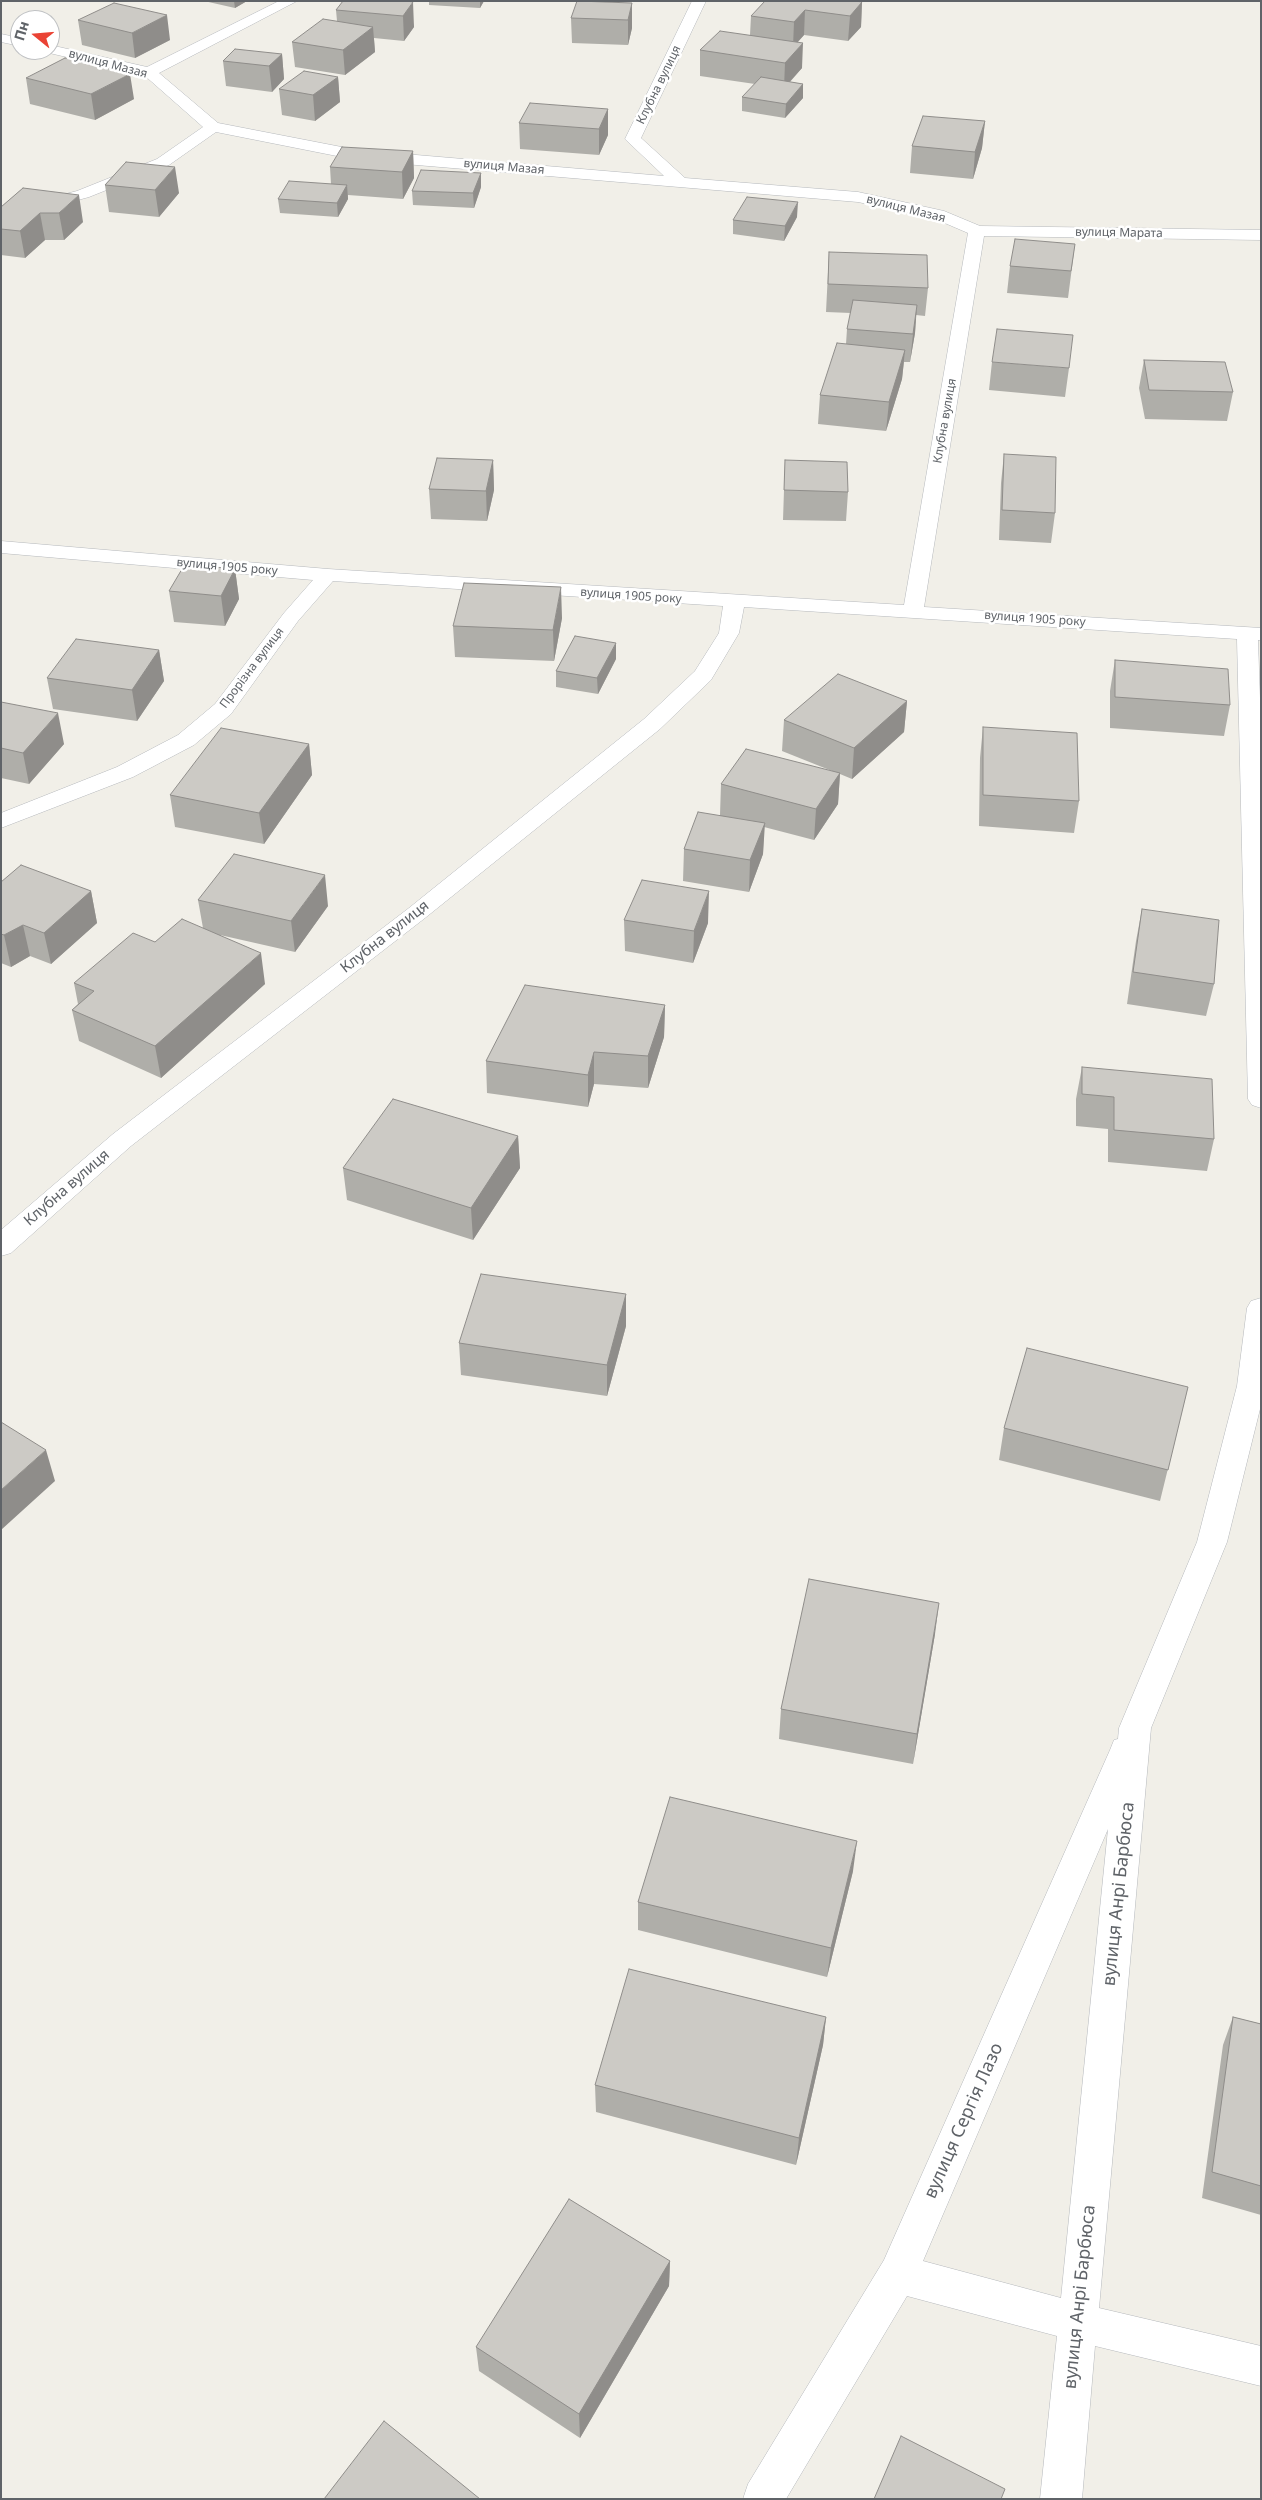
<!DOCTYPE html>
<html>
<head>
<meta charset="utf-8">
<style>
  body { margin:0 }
  #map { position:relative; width:1262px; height:2500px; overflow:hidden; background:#f1efe8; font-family:"Noto Sans",sans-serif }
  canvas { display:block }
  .frame { position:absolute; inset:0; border:2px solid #5f6368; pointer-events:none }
  .north { position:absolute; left:10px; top:10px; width:50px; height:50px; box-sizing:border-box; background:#fff; border:1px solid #bfc1c3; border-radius:50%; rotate:287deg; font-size:14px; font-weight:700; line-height:20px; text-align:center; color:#5f6368 }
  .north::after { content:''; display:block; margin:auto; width:18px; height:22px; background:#ea4335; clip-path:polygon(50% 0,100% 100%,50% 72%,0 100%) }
</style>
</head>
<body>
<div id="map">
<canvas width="1262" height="2500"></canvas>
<div class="frame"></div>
<div class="north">Пн</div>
</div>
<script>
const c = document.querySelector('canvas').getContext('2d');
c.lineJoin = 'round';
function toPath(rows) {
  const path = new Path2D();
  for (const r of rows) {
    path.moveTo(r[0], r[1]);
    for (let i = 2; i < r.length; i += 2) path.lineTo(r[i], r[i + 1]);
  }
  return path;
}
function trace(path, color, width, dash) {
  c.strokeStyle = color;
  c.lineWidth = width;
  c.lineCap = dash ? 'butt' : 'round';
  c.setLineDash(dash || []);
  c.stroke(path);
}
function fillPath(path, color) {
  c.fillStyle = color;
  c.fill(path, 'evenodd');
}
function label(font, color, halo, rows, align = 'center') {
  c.font = font + ' "Noto Sans",sans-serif';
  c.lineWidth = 5;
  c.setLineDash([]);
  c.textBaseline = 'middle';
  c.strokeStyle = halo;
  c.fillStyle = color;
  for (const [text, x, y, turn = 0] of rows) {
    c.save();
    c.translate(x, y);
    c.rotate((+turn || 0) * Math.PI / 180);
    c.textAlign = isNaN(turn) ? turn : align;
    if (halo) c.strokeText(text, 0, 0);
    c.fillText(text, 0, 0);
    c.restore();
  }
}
const street = toPath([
  [279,1,297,1,159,73,218,123,357,150,664,176,625,139,692,1,706,1,641,138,685,178,858,192,944,211,980,226,1261,230,1261,240,984,236,924,607,1261,628,1261,640,1258,640,1261,728,1261,1108,1252,1105,1248,1099,1237,639,744,607,739,633,711,680,660,729,425,918,131,1146,11,1253,1,1256,1,1230,113,1134,409,908,644,719,695,671,719,633,723,606,333,581,298,621,231,714,194,745,133,777,1,828,1,813,117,767,178,735,215,704,284,613,313,580,1,553,1,541,328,569,904,605,968,233,933,218,858,202,357,160,216,132,169,165,89,197,1,221,1,211,77,191,157,159,203,127,144,75,45,52,43,50,50,50,50,45,147,67,279,1],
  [1,34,20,38,20,46,1,42,1,34],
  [1261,1298,1261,1405,1227,1542,1151,1728,1099,2308,1261,2346,1261,2386,1095,2346,1082,2499,1040,2499,1057,2336,907,2296,786,2499,743,2499,748,2484,884,2260,1110,1750,1114,1740,1118,1739,1119,1728,1197,1542,1237,1386,1247,1308,1251,1301,1261,1298],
  [1108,1829,1061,2298,923,2261,1108,1829]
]);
const wall = toPath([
  [204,1,247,1,235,8],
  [407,1,414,27,404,41,374,38,375,52,345,75,295,67,292,42,337,21,336,10],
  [429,1,484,1,480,8,429,5],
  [862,2,861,27,848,41,804,35,798,42,802,68,790,82,803,84,803,98,785,118,742,111,742,97,755,84,700,76,700,50,750,35,751,16],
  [632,3,632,28,628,45,572,43,571,18],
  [78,20,170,40,135,58,82,45],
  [282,54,284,79,272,92,226,86,223,61],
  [338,77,340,102,315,121,282,115,279,89],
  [26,78,134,99,95,120,30,104],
  [608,109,608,135,599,155,520,149,519,123],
  [985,121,982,148,973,179,910,173,912,146],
  [413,151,414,178,403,199,348,195,348,199,338,217,280,213,278,199,331,184,330,167],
  [126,162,179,193,159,217,109,212,105,185],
  [481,173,481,187,474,208,413,205,412,191],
  [23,188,83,222,64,240,45,240,25,258,1,255,1,207],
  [797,217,784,241,733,234,733,220],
  [1075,244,1068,298,1007,293,1010,266],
  [829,252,928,288,925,316,916,315,915,333,910,362,904,362,902,379,886,431,818,424,820,395,846,344,847,329,851,313,826,312],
  [1144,360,1233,392,1227,421,1145,419,1139,388],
  [992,362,1069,368,1065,397,989,390],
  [1004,454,1055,513,1051,543,999,540,1001,483],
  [493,460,494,490,487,521,431,519,429,489],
  [785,460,848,492,846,521,783,520],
  [235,569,239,599,225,626,174,622,169,591],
  [562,618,554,661,455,657,453,626],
  [159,650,164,681,137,721,53,709,47,678],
  [616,659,598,694,556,687,556,671],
  [1115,660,1230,705,1224,736,1110,728,1110,691],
  [907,701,904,732,852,779,840,774,838,804,814,840,764,827,763,854,749,892,683,881,684,849,720,815,721,784,832,771,782,751,784,720],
  [1,702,64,744,29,784,1,778],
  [983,727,1079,801,1074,833,979,826,980,758],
  [309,744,312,775,264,844,175,827,170,795],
  [1,882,91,891,97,923,51,964,30,956,11,967,1,963],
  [198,900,328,906,295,952,220,935,265,984,161,1078,79,1041,72,1010,78,1004,74,983,155,942,203,928],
  [1142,909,1214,984,1206,1016,1127,1004,1136,941],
  [624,920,708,923,693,963,625,951],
  [665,1005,664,1037,648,1088,594,1084,588,1107,487,1093,486,1061],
  [1082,1067,1214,1139,1207,1171,1108,1162,1108,1129,1076,1126,1076,1099],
  [518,1136,520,1168,473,1240,347,1200,343,1168],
  [626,1294,626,1326,607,1396,461,1375,459,1343],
  [1188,1387,1160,1501,999,1460,1004,1428],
  [935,1634,913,1764,779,1739,781,1709],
  [853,1871,827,1977,638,1930,638,1902],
  [826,2017,823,2045,796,2165,596,2112,595,2085],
  [1233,2017,1261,2024,1261,2215,1202,2198,1223,2045],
  [670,2261,669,2286,580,2438,479,2371,476,2347]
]);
const shadedWall = toPath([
  [234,1,247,1,235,8],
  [480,1,484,1,480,8],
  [413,2,414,27,404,41,403,16],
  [862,2,861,27,848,41,850,16],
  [632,3,632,28,628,45,628,20],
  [805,10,804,35,793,47,794,22],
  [167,15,170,40,135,58,132,33],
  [373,27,375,52,345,75,343,50],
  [803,43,802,68,784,88,785,63],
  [282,54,284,79,272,92,269,66],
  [130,74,134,99,95,120,91,94],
  [338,77,340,102,315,121,313,95],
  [803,84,803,98,785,118,786,104],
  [608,109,608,135,599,155,599,129],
  [985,121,982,148,973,179,975,152],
  [413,151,414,178,403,199,402,172],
  [175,167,179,193,159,217,155,190],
  [481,173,481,187,474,208,473,193],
  [347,185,348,199,338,217,337,203],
  [79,195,83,222,64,240,59,213],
  [798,202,797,217,784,241,785,226],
  [40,213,45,240,25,258,20,231],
  [917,305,915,333,910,362,913,334],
  [905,350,902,379,886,431,889,402],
  [493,460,494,490,487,521,486,491],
  [235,569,239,599,225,626,221,596],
  [561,587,562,618,554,661,553,630],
  [616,643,616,659,598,694,597,678],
  [159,650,164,681,137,721,132,690],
  [907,701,904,732,852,779,854,748],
  [58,713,64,744,29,784,23,753],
  [309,744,312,775,264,844,259,813],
  [840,773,838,804,814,840,816,809],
  [765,823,763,854,749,892,750,860],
  [325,875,328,906,295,952,291,921],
  [91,891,97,923,51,964,44,933],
  [709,891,708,923,693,963,694,931],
  [23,925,30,956,11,967,4,935],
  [261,953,265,984,161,1078,155,1046],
  [665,1005,664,1037,648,1088,648,1056],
  [594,1052,594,1084,588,1107,588,1075],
  [518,1136,520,1168,473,1240,471,1208],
  [626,1294,626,1326,607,1396,607,1365],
  [46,1450,55,1481,1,1530,1,1490],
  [939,1603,935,1634,913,1764,917,1734],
  [857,1841,853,1871,827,1977,831,1948],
  [826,2017,823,2045,796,2165,799,2138],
  [670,2261,669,2286,580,2438,579,2414]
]);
const building = toPath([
  [343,1,407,1,413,2,403,16,336,10,343,1],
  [577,1,578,1,632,3,628,20,571,18,577,1],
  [765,1,856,1,862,2,850,16,805,10,794,22,751,16,765,1],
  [114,3,167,15,132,33,78,20,114,3],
  [323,19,373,27,343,50,292,42,323,19],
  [720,31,803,43,785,63,700,50,720,31],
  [235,49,282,54,269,66,223,61,235,49],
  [65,58,130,74,91,94,26,78,65,58],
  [304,71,338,77,313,95,279,89,304,71],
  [761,77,803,84,786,104,742,97,761,77],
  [530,103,608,109,599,129,519,123,530,103],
  [923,116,985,121,975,152,912,146,923,116],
  [342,147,413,151,402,172,330,167,342,147],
  [126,162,175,167,155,190,105,185,126,162],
  [421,170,481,173,473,193,412,191,421,170],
  [289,181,347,185,337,203,278,199,289,181],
  [23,188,79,195,59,213,40,213,20,231,1,229,1,207,23,188],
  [747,197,798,202,785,226,733,220,747,197],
  [1015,239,1075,244,1071,271,1010,266,1015,239],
  [829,252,927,255,928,288,828,284,829,252],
  [853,300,917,305,913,334,847,329,853,300],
  [997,329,1073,335,1069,368,992,362,997,329],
  [837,343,905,350,889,402,820,395,837,343],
  [1144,360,1225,362,1233,392,1149,390,1144,360],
  [1004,454,1056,457,1055,513,1002,510,1004,454],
  [437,458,493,460,486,491,429,489,437,458],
  [785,460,847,462,848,492,784,490,785,460],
  [185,564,235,569,221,596,169,591,185,564],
  [464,583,561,587,553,630,453,626,464,583],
  [575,636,616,643,597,678,556,671,575,636],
  [76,639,159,650,132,690,47,678,76,639],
  [1115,660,1228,669,1230,705,1115,697,1115,660],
  [838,674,907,701,854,748,784,720,838,674],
  [1,702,58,713,23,753,1,748,1,702],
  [983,727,1077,733,1079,801,983,795,983,727],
  [221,728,309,744,259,813,170,795,221,728],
  [746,749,840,773,816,809,721,784,746,749],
  [698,812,765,823,750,860,684,849,698,812],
  [234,854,325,875,291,921,198,900,234,854],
  [21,865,91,891,44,933,23,925,4,935,1,934,1,882,21,865],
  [642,880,709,891,694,931,624,920,642,880],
  [1142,909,1219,920,1214,984,1133,972,1142,909],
  [182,919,261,953,155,1046,72,1010,94,991,74,983,133,933,155,942,182,919],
  [525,985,665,1005,648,1056,594,1052,588,1075,486,1061,525,985],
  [1082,1067,1212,1079,1214,1139,1114,1130,1114,1097,1082,1094,1082,1067],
  [393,1099,518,1136,471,1208,343,1168,393,1099],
  [481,1274,626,1294,607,1365,459,1343,481,1274],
  [1027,1348,1188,1387,1168,1470,1004,1428,1027,1348],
  [1,1422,46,1450,1,1490,1,1422],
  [809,1579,939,1603,917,1734,781,1709,809,1579],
  [670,1797,857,1841,831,1948,638,1902,670,1797],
  [629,1969,826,2017,799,2138,595,2085,629,1969],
  [1233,2017,1261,2024,1261,2186,1212,2172,1233,2017],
  [569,2199,670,2261,579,2414,476,2347,569,2199],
  [384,2421,480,2499,324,2499,384,2421],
  [901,2436,1005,2489,1001,2499,874,2499,901,2436]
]);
const farStreetnames = [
  ["вулиця Мазая",108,64,15],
  ["Клубна вулиця",659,85,-64],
  ["вулиця Мазая",504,167,5],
  ["вулиця Мазая",906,209,14],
  ["вулиця Марата",1119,233,1],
  ["Клубна вулиця",945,421,-80],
  ["вулиця 1905 року",227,567,5],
  ["вулиця 1905 року",631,596,4],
  ["вулиця 1905 року",1035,619,4],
  ["Прорізна вулиця",252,668,-53]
];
const streetNames = [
  ["Клубна вулиця",385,937,-38],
  ["Клубна вулиця",67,1188,-41]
];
const nearStreetnames = [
  ["вулиця Анрі Барбюса",1119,1894,-84],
  ["вулиця Сергія Лазо",964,2121,-66],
  ["вулиця Анрі Барбюса",1080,2297,-84]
];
trace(street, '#b5b8bc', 1);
fillPath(street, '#fff');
fillPath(wall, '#afaea9');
fillPath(shadedWall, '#8f8d8a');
fillPath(building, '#cccac5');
trace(building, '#8f8d8a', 1);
label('12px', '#5f6368', '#fff', farStreetnames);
label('15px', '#5f6368', '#fff', streetNames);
label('18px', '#5f6368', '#fff', nearStreetnames);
</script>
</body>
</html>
